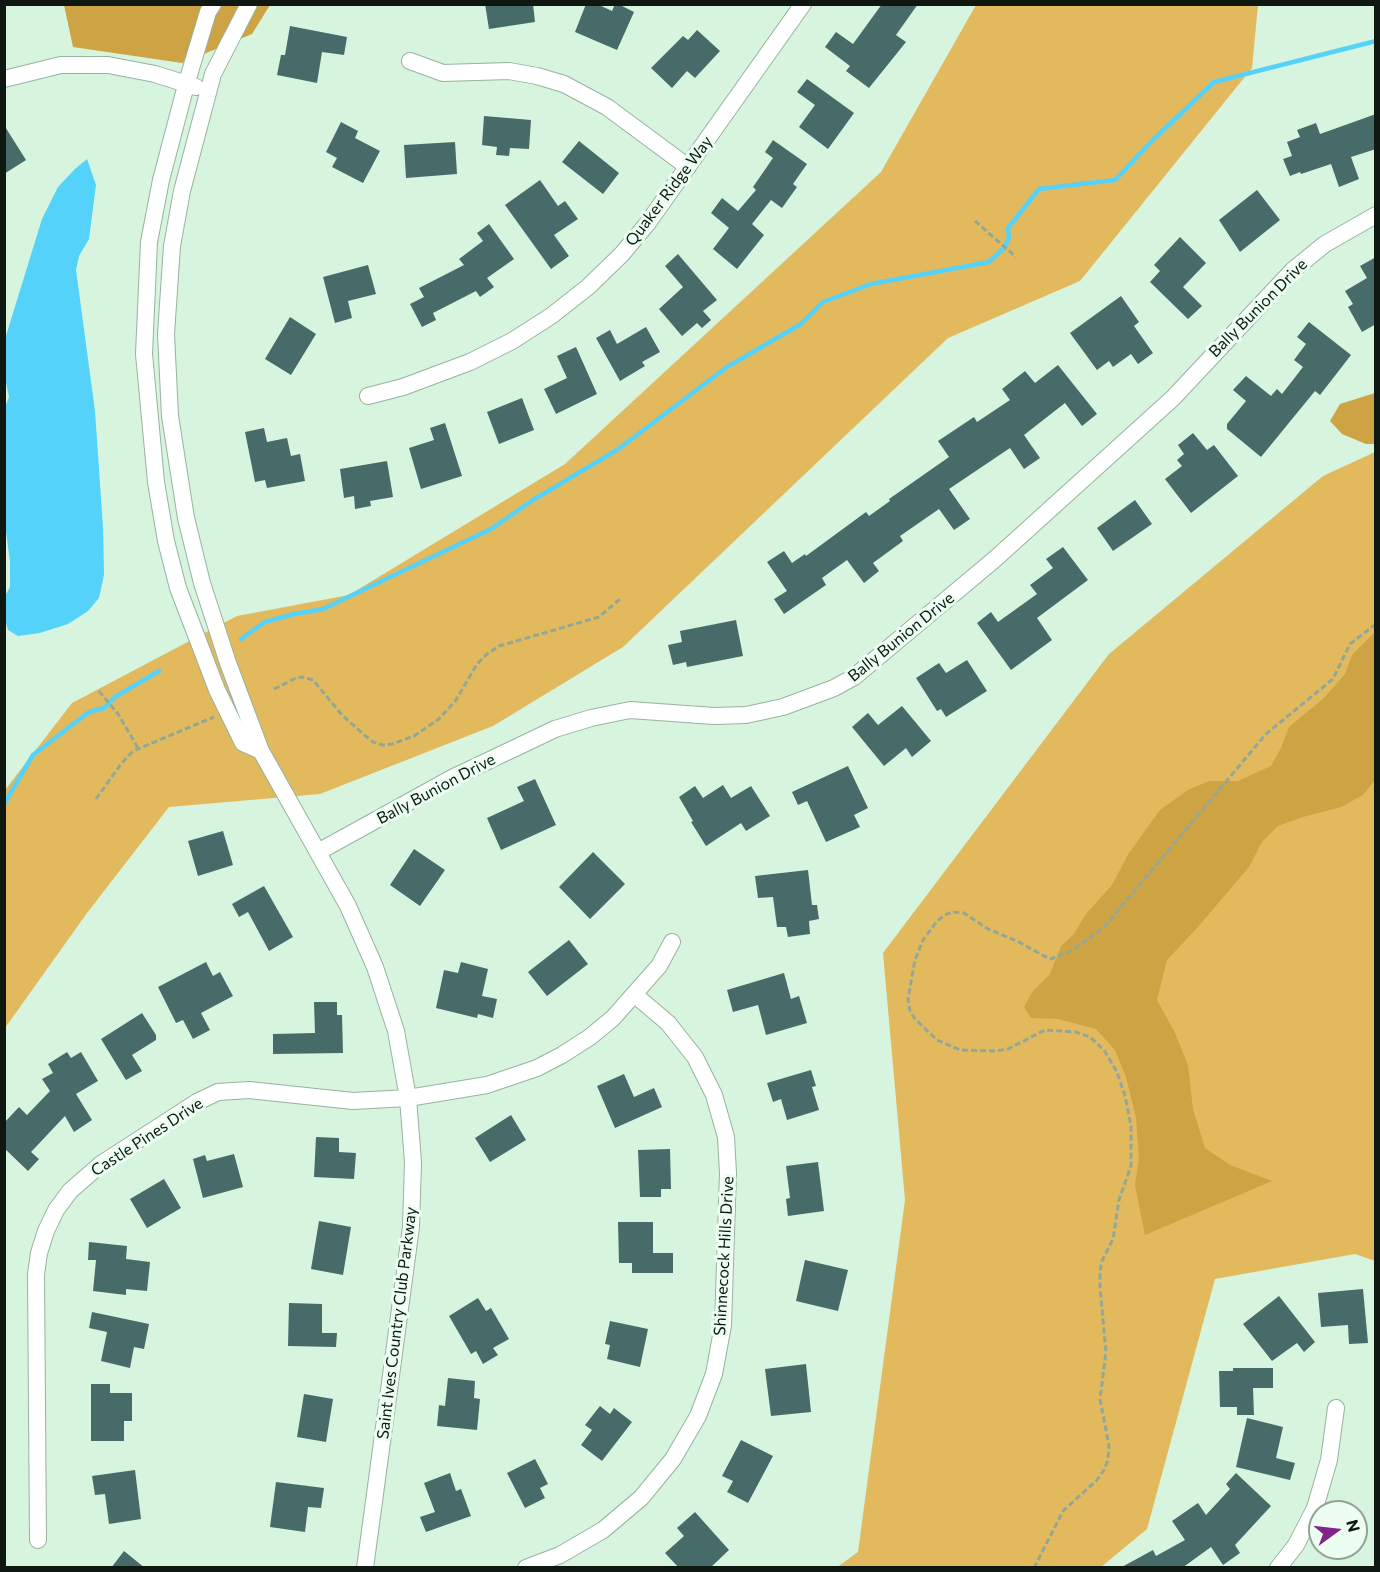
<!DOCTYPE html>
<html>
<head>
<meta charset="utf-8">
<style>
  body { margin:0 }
  #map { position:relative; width:1380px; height:1572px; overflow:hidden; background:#d7f4df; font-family:Commissioner,sans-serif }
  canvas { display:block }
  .frame { position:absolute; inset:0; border:6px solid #0e1811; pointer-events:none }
  .north { position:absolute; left:1308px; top:1500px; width:60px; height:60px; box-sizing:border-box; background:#ecfef1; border:2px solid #93a297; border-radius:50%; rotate:75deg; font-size:16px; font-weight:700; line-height:24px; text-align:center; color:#0e1811 }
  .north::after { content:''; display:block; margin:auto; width:21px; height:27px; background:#85228c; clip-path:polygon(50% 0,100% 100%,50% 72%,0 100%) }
</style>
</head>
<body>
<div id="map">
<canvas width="1380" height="1572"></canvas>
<div class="frame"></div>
<div class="north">N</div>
</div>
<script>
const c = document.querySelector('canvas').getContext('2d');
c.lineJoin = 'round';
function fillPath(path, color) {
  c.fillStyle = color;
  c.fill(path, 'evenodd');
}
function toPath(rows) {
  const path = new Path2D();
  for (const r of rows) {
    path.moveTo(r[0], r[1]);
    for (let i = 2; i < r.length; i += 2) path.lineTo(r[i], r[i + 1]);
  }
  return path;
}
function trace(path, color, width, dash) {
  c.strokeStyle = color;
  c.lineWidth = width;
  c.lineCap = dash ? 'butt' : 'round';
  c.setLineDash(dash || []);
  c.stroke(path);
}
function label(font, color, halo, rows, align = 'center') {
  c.font = font + ' Commissioner,sans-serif';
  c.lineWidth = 6;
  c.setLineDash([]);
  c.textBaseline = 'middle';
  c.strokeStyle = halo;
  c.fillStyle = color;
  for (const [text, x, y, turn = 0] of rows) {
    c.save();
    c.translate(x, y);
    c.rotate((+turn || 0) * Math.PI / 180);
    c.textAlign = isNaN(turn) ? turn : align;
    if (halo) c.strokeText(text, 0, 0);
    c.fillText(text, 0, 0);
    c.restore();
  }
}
const green = toPath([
  [976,5,1258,5,1252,68,1080,281,948,338,623,647,493,726,320,794,169,807,87,913,5,1028,5,790,72,703,237,616,349,595,565,464,881,172],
  [1375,452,1375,1261,1355,1254,1215,1279,1147,1529,1101,1567,836,1568,858,1552,905,1200,883,953,1109,654,1323,476]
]);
const forest = toPath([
  [64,5,270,5,252,34,182,63,73,47],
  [1375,393,1375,444,1366,444,1342,434,1330,421,1340,404],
  [1375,632,1375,780,1363,795,1341,807,1303,817,1278,826,1262,842,1249,867,1197,928,1167,960,1157,1000,1175,1033,1188,1065,1193,1109,1205,1148,1230,1165,1272,1181,1145,1235,1135,1185,1139,1158,1136,1118,1126,1077,1115,1050,1096,1029,1058,1019,1031,1018,1024,1007,1033,991,1050,974,1061,946,1074,934,1086,914,1112,885,1129,853,1160,810,1188,790,1209,781,1238,781,1271,766,1281,748,1289,727,1324,698,1345,674,1352,655]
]);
const water = toPath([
  [87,159,96,185,89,239,79,256,76,270,95,411,103,527,104,575,99,598,88,611,68,624,40,633,18,636,8,630,4,616,5,596,10,587,10,562,4,516,4,410,9,397,5,378,5,339,42,219,58,187,75,169]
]);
const stream = toPath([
  [241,639,265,622,294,614,323,609,491,529,533,500,617,450,727,367,801,324,823,302,871,284,989,262,1004,248,1009,238,1008,228,1039,189,1115,180,1154,139,1214,82,1376,41],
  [4,804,33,755,89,712,104,708,115,697,159,671]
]);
const building = toPath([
  [485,4,533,4,535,22,489,29],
  [586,4,597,4,612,11,615,4,618,4,634,12,617,50,575,32],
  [882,4,918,4,896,35,906,42,869,88,846,71,850,66,825,47,836,32,853,44],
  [290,26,347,37,344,55,322,52,317,83,277,75,281,55,285,55],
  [697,30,720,51,695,78,687,71,672,88,651,68,683,36,688,40],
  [807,79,854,113,828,149,799,127,815,105,797,92],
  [1376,114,1376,149,1351,157,1359,179,1339,187,1331,164,1301,174,1300,172,1290,176,1283,159,1292,156,1287,142,1300,137,1297,130,1316,123,1320,134],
  [484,116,531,120,529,149,510,148,509,156,496,155,497,147,482,145],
  [341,122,358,131,355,138,380,151,363,183,332,167,337,158,326,152],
  [4,125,26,160,4,174],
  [773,140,807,164,793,184,797,187,782,208,771,200,752,224,764,235,737,269,713,249,729,228,711,213,722,198,738,211,756,190,753,187,773,158,765,152],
  [579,141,619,173,603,194,562,162],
  [455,142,457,174,406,178,404,145],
  [540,180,558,206,565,201,578,219,554,235,569,256,551,269,505,205],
  [1257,190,1280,220,1240,252,1219,220],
  [489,224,514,259,487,278,494,287,480,297,476,291,433,313,436,320,422,327,410,304,424,297,419,288,464,265,459,259,483,241,477,233],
  [1180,237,1206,263,1183,287,1202,306,1188,319,1150,282,1160,271,1154,265],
  [678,254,717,300,703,311,711,320,702,328,697,323,682,336,659,309,683,287,665,266],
  [1376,257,1376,324,1362,332,1348,307,1353,304,1345,291,1367,278,1360,266],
  [368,265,376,294,348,301,352,318,335,323,323,277],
  [1121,296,1139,322,1134,326,1153,353,1138,364,1131,354,1113,367,1109,361,1097,370,1070,333],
  [290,317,316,334,291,375,265,359],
  [1309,322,1351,355,1320,395,1315,391,1261,457,1227,429,1227,424,1246,401,1233,390,1246,376,1271,396,1277,389,1282,394,1303,367,1294,360,1306,344,1297,337],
  [646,327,660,352,642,362,645,366,620,381,596,338,610,330,617,344],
  [576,347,597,394,556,414,544,389,567,378,557,356],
  [1058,365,1097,414,1082,426,1065,403,1024,435,1040,458,1024,469,1010,448,949,489,970,519,954,530,939,509,900,536,903,541,873,563,879,571,864,583,847,560,822,578,826,585,784,614,774,599,787,591,767,562,784,551,792,563,805,554,806,556,866,512,869,516,890,501,889,499,949,457,938,441,974,417,977,422,1010,400,1002,389,1025,371,1035,383],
  [522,398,534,430,499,444,487,412],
  [445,423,462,476,421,489,409,448,434,440,430,428],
  [264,428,267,442,287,438,291,456,300,454,305,481,267,488,265,480,255,482,245,432],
  [1193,433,1207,450,1214,445,1238,476,1191,513,1165,479,1182,466,1177,460,1184,454,1178,445],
  [387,461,393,497,370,501,371,506,355,509,354,496,344,498,340,469],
  [1135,500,1152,524,1113,551,1097,528],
  [1063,547,1088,580,1037,618,1052,640,1011,670,977,623,991,612,998,622,1037,594,1030,585,1053,568,1046,559],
  [736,620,743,656,687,667,686,662,673,665,668,645,682,642,680,631],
  [967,660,987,691,946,717,941,709,937,711,916,678,939,663,946,673],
  [902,706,931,741,912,757,906,748,884,766,852,727,868,713,878,725],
  [848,766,868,808,854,815,860,827,826,842,807,801,798,805,792,792],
  [535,779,556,825,501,850,487,818,524,801,517,787],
  [723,785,731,798,751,786,770,816,746,831,741,823,706,846,691,822,693,821,679,797,695,786,703,798],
  [223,831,233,865,198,876,188,841],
  [414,849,445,870,420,906,390,885],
  [593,852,625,884,590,919,559,887],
  [808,870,812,905,817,905,819,919,809,921,810,934,788,937,786,927,777,927,773,897,758,898,755,876],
  [264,886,293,937,269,951,248,912,239,917,232,904],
  [569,940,588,964,547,996,528,972],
  [206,962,213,976,220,972,233,996,201,1013,210,1030,193,1039,183,1020,176,1023,158,987],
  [461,962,488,969,482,996,497,999,493,1018,478,1014,477,1018,436,1008,444,970,458,973],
  [784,973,791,999,799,996,807,1023,766,1035,758,1005,733,1012,727,990],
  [314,1002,337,1002,337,1015,342,1015,343,1053,273,1054,273,1034,315,1033],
  [142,1013,156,1035,156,1040,132,1055,142,1071,126,1080,101,1039],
  [67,1052,71,1058,81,1052,98,1081,76,1094,92,1120,74,1132,65,1116,31,1152,39,1159,28,1171,4,1148,4,1123,19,1107,27,1115,50,1091,42,1079,53,1073,48,1064],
  [811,1070,816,1086,812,1087,819,1110,787,1120,781,1099,773,1102,767,1083],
  [624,1074,634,1097,654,1088,662,1107,615,1128,597,1086],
  [511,1115,526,1140,490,1162,475,1138],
  [316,1137,339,1138,339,1152,356,1153,354,1179,314,1177],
  [670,1149,671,1189,661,1189,661,1197,640,1197,638,1150],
  [234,1154,243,1187,203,1198,193,1159,205,1155,207,1161],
  [818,1162,824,1211,788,1216,786,1199,790,1198,786,1166],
  [164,1179,181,1208,147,1228,130,1199],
  [319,1221,351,1227,343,1275,311,1269],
  [618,1222,653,1222,653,1253,673,1253,673,1273,632,1273,632,1263,619,1263],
  [89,1242,127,1246,126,1259,150,1262,147,1291,126,1289,126,1295,93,1291,96,1260,88,1260],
  [805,1260,848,1270,838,1311,796,1301],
  [1363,1289,1368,1343,1349,1344,1348,1325,1321,1327,1318,1293],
  [1279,1296,1315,1342,1304,1352,1297,1343,1272,1361,1243,1324],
  [478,1298,486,1311,491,1308,509,1339,493,1348,498,1355,483,1364,476,1351,471,1354,449,1316],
  [289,1303,322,1304,322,1333,337,1333,336,1347,288,1346],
  [92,1312,149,1324,144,1349,134,1347,130,1368,101,1361,107,1332,89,1328],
  [610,1321,648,1329,640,1367,607,1359,610,1345,605,1344],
  [806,1364,811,1412,771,1416,765,1369],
  [1233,1368,1273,1368,1273,1388,1253,1388,1254,1415,1237,1415,1237,1407,1220,1407,1219,1371,1233,1371],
  [448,1378,475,1381,474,1398,480,1399,477,1430,437,1426,439,1405,445,1406],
  [91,1384,110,1384,110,1393,132,1393,132,1421,124,1421,124,1441,91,1441],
  [304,1394,333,1399,326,1442,297,1437],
  [600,1406,610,1414,614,1408,632,1422,602,1461,581,1445,592,1430,585,1425],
  [1247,1418,1283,1427,1276,1458,1295,1463,1290,1480,1236,1467],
  [741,1440,773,1456,748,1503,727,1492,733,1481,722,1476],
  [535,1459,548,1484,540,1488,545,1498,525,1508,507,1473],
  [135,1470,141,1519,109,1524,105,1494,95,1495,92,1476],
  [450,1473,456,1491,461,1489,471,1516,426,1532,420,1517,435,1512,424,1483],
  [1236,1473,1271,1506,1235,1545,1240,1553,1223,1565,1211,1547,1182,1568,1120,1568,1153,1550,1156,1556,1185,1540,1172,1521,1198,1503,1206,1515,1230,1489,1226,1484],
  [276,1482,324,1488,321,1508,308,1507,305,1532,270,1527],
  [695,1512,729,1550,710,1568,679,1568,665,1553,684,1536,677,1528],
  [124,1551,145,1568,111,1568]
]);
const path = toPath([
  [975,221,1016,257],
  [274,689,296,678,302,677,313,680,342,715,361,732,373,742,383,745,392,744,414,736,439,719,456,700,477,664,487,654,499,646,599,617,620,599],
  [99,691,118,714,138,748],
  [96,799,121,764,133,751,214,717],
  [1034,1568,1063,1511,1097,1480,1104,1470,1108,1460,1109,1446,1100,1399,1106,1352,1100,1287,1100,1271,1102,1261,1113,1239,1119,1200,1131,1166,1131,1126,1125,1096,1117,1072,1104,1050,1090,1037,1076,1032,1045,1030,1008,1049,995,1051,960,1050,937,1040,915,1019,910,1011,908,999,915,960,923,940,937,921,945,915,952,912,964,913,988,929,1019,942,1044,956,1051,959,1073,950,1086,941,1105,926,1266,734,1333,679,1350,644,1376,624]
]);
const street = toPath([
  [213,4,208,12,186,85,161,180,149,242,144,354,156,482,166,541,178,588,217,690,243,743,261,751],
  [249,4,213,74,182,191,172,246,166,334,170,416,186,518,202,583,228,663,261,751,348,906,375,967,396,1031,408,1098,413,1162,411,1227,365,1568],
  [410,61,443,73,509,71,537,76,564,84,607,107,688,167],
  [4,79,61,65,108,65,155,74,196,87],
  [368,396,403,387,470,362,512,341,551,316,588,287,622,254,647,224,803,4],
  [318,852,452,778,555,729,591,718,630,710,714,716,746,715,783,707,834,688,854,677,995,559,1173,398,1293,270,1325,244,1376,215],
  [38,1540,36,1274,39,1253,46,1231,56,1210,70,1191,101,1164,197,1102,218,1092,249,1090,353,1101,408,1098,487,1085,537,1068,562,1055,590,1037,613,1018,659,966,672,942],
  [526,1568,560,1555,603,1530,641,1498,673,1459,698,1416,714,1374,723,1325,728,1173,726,1137,714,1095,695,1057,668,1023,635,995],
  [1278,1568,1296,1545,1315,1508,1329,1460,1336,1408]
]);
const streetNames = [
  ["Quaker Ridge Way",669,191,-53],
  ["Bally Bunion Drive",1258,308,-45],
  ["Bally Bunion Drive",901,637,-39],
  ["Bally Bunion Drive",436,789,-28],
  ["Castle Pines Drive",147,1137,-33],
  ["Shinnecock Hills Drive",724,1256,-87],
  ["Saint Ives Country Club Parkway",397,1323,-83]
];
fillPath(green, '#e2b95d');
fillPath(forest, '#cda343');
fillPath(water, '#54d2fa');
trace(stream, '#54d2fa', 4.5);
fillPath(building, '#476b68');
trace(street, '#97b39f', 18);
trace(path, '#91a898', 3, [6, 3]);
trace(street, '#fff', 16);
label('16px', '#0e1811', '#ecfef1', streetNames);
</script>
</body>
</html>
